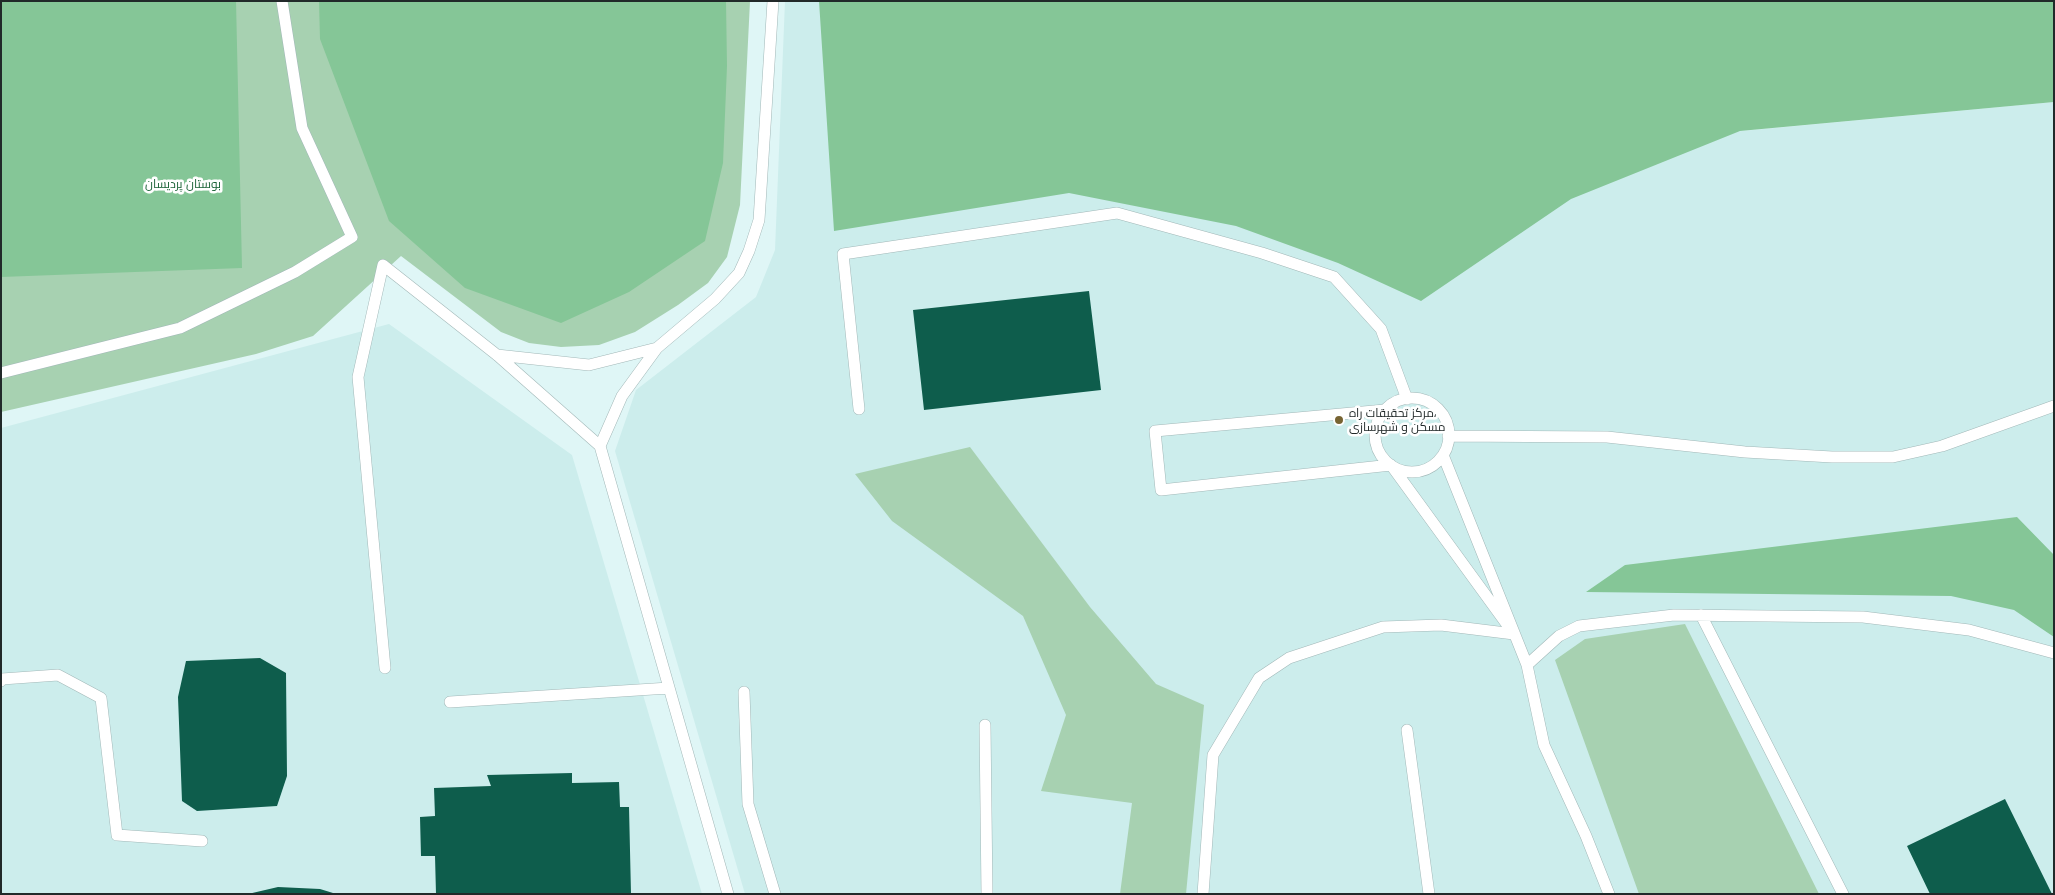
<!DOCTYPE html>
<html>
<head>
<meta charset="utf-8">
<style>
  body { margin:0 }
  #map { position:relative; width:2055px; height:895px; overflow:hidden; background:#dff6f6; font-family:Inter,sans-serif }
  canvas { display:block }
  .frame { position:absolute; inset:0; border:2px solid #212929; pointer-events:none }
</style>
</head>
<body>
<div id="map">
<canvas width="2055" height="895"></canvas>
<div class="frame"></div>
</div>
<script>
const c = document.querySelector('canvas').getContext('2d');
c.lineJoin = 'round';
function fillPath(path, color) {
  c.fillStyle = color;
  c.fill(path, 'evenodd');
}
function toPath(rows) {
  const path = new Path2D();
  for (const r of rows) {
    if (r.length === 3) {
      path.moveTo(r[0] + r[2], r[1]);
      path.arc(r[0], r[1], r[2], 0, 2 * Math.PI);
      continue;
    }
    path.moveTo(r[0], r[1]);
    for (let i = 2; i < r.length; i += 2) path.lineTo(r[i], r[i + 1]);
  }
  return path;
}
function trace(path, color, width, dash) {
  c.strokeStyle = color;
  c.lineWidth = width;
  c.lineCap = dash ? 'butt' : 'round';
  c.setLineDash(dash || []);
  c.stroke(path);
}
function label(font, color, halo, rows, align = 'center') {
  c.font = font + ' Inter,Cairo,sans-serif';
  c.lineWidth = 5;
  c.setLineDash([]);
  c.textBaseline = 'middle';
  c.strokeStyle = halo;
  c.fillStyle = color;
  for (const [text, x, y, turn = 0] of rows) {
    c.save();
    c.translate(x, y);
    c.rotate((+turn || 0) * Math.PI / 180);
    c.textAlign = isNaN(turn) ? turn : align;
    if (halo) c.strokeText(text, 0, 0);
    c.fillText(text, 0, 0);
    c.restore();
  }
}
const built = toPath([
  [785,1,851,1,1118,189,2054,102,2054,894,745,894,615,451,636,390,756,297,775,250],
  [389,324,572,455,702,894,1,894,1,428]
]);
const green = toPath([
  [1,1,750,1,740,205,727,257,708,283,678,305,635,332,599,345,561,347,529,343,501,332,401,256,313,336,256,354,1,412],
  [970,447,1090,607,1156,684,1204,705,1186,894,1120,894,1132,803,1041,791,1066,715,1023,616,892,521,855,474],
  [1685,624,1819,894,1639,894,1555,660,1585,639]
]);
const forest = toPath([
  [1,1,236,1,242,268,1,277],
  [319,1,726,1,727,66,723,163,705,241,629,292,561,323,465,288,389,221,320,39],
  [819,1,2054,1,2054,102,1740,131,1571,199,1421,301,1338,263,1236,226,1069,193,834,231],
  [2017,517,2054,555,2054,637,2014,610,1951,596,1586,592,1625,565]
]);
const building = toPath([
  [1089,291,1101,390,924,410,913,310],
  [260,658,286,673,287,776,277,806,197,811,182,801,178,697,186,661],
  [572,773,572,783,619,782,620,807,629,807,631,894,436,894,435,856,421,856,420,817,435,816,434,788,491,786,487,775],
  [2005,799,2052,894,1930,894,1907,846],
  [278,887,320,889,333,893,248,894]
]);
const service = toPath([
  [497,355,589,365,657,348],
  [1,373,180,328,295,272,352,237,302,128,282,1],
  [1412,435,37],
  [859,409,843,254,1117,213,1262,253,1334,277,1381,329,1407,399],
  [1385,410,1155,431,1161,490,1391,465,1514,634],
  [1448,436,1607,437,1745,452,1832,457,1893,457,1942,446,2054,406],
  [600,446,622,396,657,348,715,299,739,273,749,251,759,220,773,1],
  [1443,455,1527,665,1544,745,1586,836,1609,894],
  [1701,615,1843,894],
  [1527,665,1559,636,1579,626,1674,615,1863,617,1969,630,2054,653],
  [385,668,358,377,383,265,497,355,600,446,728,894],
  [1,681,2,679,58,675,101,698,117,835,202,841],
  [744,692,748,804,775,894],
  [450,702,669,688],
  [985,725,987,894],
  [1407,730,1429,894],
  [1203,894,1213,755,1259,678,1289,658,1383,627,1441,625,1514,634]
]);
const markers = [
  [1339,420,5,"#776432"]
];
const parkNames = [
  ["بوستان پردیسان",183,184]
];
const poiNames = [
  ["مرکز تحقیقات راه،",1349,413],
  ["مسکن و شهرسازی",1349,427]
];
fillPath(built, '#ccedec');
fillPath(green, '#a7d1b1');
fillPath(forest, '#85c697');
fillPath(building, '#0e5d4c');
trace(service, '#a2b8b8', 12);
trace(service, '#fff', 11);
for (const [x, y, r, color] of markers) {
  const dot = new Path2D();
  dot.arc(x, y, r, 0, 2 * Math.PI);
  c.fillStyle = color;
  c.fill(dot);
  trace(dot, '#fff', 2);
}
label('12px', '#1b6337', '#fff', parkNames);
label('12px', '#212929', '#fff', poiNames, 'left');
</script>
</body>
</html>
